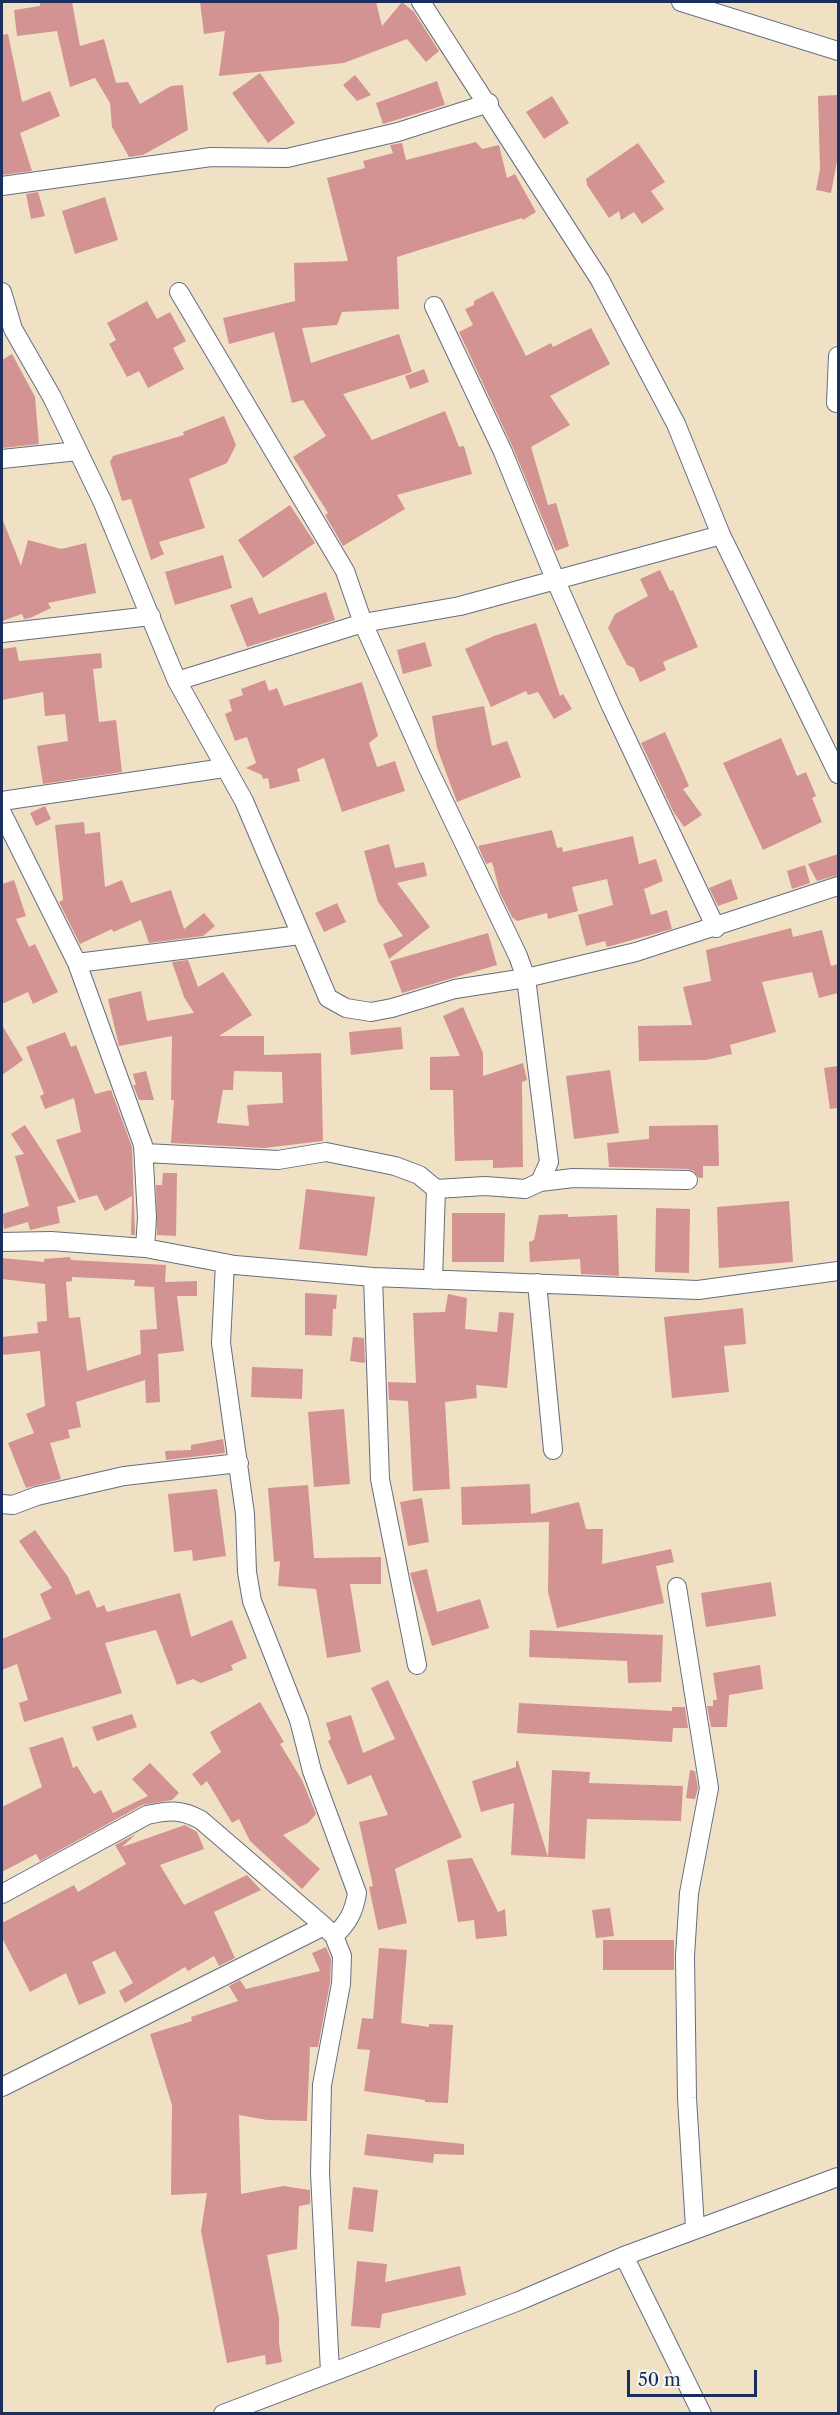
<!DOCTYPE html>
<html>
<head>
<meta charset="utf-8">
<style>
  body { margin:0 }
  #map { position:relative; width:840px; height:2415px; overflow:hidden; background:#f0e1c5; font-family:"Libre Caslon Text",serif }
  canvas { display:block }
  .frame { position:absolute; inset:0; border:3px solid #1b2f5e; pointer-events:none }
  .scale { position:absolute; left:627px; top:2370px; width:130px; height:27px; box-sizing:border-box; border:3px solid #1b2f5e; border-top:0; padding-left:8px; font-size:18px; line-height:21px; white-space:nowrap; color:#1b2f5e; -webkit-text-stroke:4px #f6f6f2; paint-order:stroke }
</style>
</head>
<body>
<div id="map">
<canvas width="840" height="2415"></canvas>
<div class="frame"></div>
<div class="scale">50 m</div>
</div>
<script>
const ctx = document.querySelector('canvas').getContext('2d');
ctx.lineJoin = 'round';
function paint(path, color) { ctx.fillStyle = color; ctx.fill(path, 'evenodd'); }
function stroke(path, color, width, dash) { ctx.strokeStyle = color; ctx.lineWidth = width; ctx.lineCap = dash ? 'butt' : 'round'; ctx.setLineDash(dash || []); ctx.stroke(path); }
const building = new Path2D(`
  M50,2H72L80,46L104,39L116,83L128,82L140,104L171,86L183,85L188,130L143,155L129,157L112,127L110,103L95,78L70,87L57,31L17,36L14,10L40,6V3Z
  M200,2H376L382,26L402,2L414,12L439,51L426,62L407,39L344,63L219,76L225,31L204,34Z
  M8,34L22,102L50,91L60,116L20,133L32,171L2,175V35Z
  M260,73L295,123L268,143L232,93Z
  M355,75L371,95L357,101L343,85Z
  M437,81L445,105L383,124L376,103Z
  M838,95V156L831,193L816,190L820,169L818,96Z
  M552,96L569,123L544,139L526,112Z
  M476,142L482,149L499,145L507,178L515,174L536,212L523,220L522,218L397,257L399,309L342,312L337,325L302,328L311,363L399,334L412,372L343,394L372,440L445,411L459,447L464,446L472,474L397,495L405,509L343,546L325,515L328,513L293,457L326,436L303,400L292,403L274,332L229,344L223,318L295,301L294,263L348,261L327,178L365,168L363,161L393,153L390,145L402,143L406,160Z
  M638,143L665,182L651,191L664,209L642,224L634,212L621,220L619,211L609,218L587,185L586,179Z
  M38,192L45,216L31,219L26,194Z
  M105,197L118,240L75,254L62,211Z
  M493,291L526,356L551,343L553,347L591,328L610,364L550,396L570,425L531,447L548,505L556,503L569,546L556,551L513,448L459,332L473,325L465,309L474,305V301Z
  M147,301L157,319L170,312L186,341L173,348L184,369L148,388L139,371L127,377L109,344L116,340L107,323Z
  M12,354L35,397L39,444L2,448V360Z
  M424,369L429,382L410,389L405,376Z
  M224,416L236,445L227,463L189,479L205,528L159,542L164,554L151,560L131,499L122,501L110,462L113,456L184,435L183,432Z
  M290,505L315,543L263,578L238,540Z
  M2,518L21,566L28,540L61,549L86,543L96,593L48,603L51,608L30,618L24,619L22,614L2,621Z
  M223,555L232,588L175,605L165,572Z
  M660,570L670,591L673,590L698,647L663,662L666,670L640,682L634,668L627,665L608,628L615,614L648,596L640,579Z
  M326,592L335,620L247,647L230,605L252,597L259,614Z
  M536,623L560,696L563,694L572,709L554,719L538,692L528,695L526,691L491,707L465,649L494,636Z
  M425,642L432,666L403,674L397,650Z
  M16,647L19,661L101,653L102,668L93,669L99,722L116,720L122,772L43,784L37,746L68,741L65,714L45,716L43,692L2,700V649Z
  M265,680L269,691L277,688L284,706L362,682L378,736L369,743L377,767L395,761L405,791L342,812L324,758L297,769L300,781L270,789L268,778L263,779L262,775L246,768L256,763L247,737L235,741L225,714L232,711L229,700L243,695L241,689Z
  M484,706L492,746L507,741L521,777L457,802L437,748L432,716Z
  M665,732L689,786L683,789L702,815L684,827L673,811L641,743Z
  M781,738L797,776L806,772L816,796L812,798L822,822L763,850L723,763Z
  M45,806L51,819L36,826L30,813Z
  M84,822L85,834L100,832L105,887L122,880L131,903L171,890L184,929L204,913L215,926L203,936L149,943L141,920L113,932L112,929L80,944L59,902L63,900L55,825Z
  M552,830L557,848L562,847L563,852L633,836L639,864L656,859L663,881L644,889L651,915L667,910L672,929L607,947L605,941L586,946L578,915L613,905L607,879L572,887L578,911L548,919L547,913L517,921L512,917L500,893L492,862L486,864L478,846Z
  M389,844L395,868L424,862L427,876L397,883L430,927L389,959L383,944L403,936L378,902L364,851Z
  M838,854V875L817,881L808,864Z
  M805,865L810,883L792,889L787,871Z
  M731,879L738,899L718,906L709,888Z
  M14,880L26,916L16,919L29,947L35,944L58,992L33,1004L28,992L2,1004V884Z
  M337,903L346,922L324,932L315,913Z
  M791,928L793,937L822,930L831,966L838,964V993L819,998L812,972L762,982L776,1032L730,1045L732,1054L706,1060L639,1061L638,1026L692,1025L683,987L711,981L706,950Z
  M488,933L497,965L402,993L390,961Z
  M188,960L198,987L223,972L252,1015L219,1036H264V1055L321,1053L323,1141L264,1148L171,1143L174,1100H171L172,1036L119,1046L108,999L141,991L147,1021L194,1013L184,997L172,962ZM234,1071L282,1072L283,1103L247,1105L249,1126L217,1123L223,1090H233Z
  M463,1007L483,1053V1076L523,1063L527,1080L522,1082L523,1167L493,1168V1160L455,1161L453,1090H430V1057L460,1056L443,1016Z
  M2,1025L23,1060L2,1075Z
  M401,1027L403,1049L351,1055L349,1032Z
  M65,1032L71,1047L76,1045L95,1094L111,1090L132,1147L135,1235H131L132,1196L105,1211L97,1195L79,1200L56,1140L81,1132L74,1098L45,1109L40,1096L44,1094L26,1047Z
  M838,1066V1108L830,1109L824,1068Z
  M610,1070L619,1133L574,1139L566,1076Z
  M146,1071L154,1100H139L133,1085H136L133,1074Z
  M25,1125L76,1202L57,1207L60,1223L30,1230L28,1222L4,1229L2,1214L29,1206L15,1156L24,1154L11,1134Z
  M718,1125L719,1166H703V1178H699L694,1171L688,1169L609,1167L607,1143L649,1139V1126Z
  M163,1173H177L176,1236L157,1235L156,1185H162Z
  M306,1189L375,1197L367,1256L299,1249Z
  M789,1201L793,1262L719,1268L717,1207Z
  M656,1208L690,1209L689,1273L655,1272Z
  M452,1213H505L504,1262H452Z
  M568,1214V1217L617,1215L619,1276L581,1274L580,1259L530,1262L529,1242L534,1240L539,1215Z
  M70,1257L71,1260L166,1265L165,1282L197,1281V1296H177L184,1351L158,1354L160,1402L146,1403L145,1380L76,1402L81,1427L68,1430L70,1438L50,1443L61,1479L26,1488L8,1443L34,1433L26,1414L45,1406L40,1351L2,1355V1337L38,1333L37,1322L47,1321L45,1284L2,1279V1258L44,1262V1259ZM72,1277L135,1280L134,1286L154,1287L157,1329L140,1330L141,1354L87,1371L80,1317L69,1318L66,1282L72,1281Z
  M305,1293L337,1295L336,1309H333L332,1336L305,1335Z
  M448,1294L467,1298L465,1329L497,1332L499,1312L514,1313L507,1388L476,1385L477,1398L445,1402L450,1489L413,1491L408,1401L389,1400L388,1382L416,1383L413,1313L445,1312Z
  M743,1308L746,1344L724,1346L729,1392L672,1398L664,1317Z
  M353,1337L364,1338L365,1363L350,1361Z
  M252,1367L303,1369L302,1399L251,1397Z
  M344,1409L350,1484L314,1487L308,1412Z
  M223,1439L225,1453L166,1460L165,1451L191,1450V1445Z
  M530,1484L531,1514L579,1502L586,1529H603L602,1564L671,1549L674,1562L656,1566L664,1603L557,1628L548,1592L549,1522L462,1525L461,1487Z
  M308,1485L314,1558L381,1557V1584H350L361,1652L327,1658L316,1589L278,1586L280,1561L274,1562L268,1488Z
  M217,1489L226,1556L193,1561L192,1550L174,1552L168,1494Z
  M422,1498L429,1542L408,1546L400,1502Z
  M35,1530L68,1577L76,1595L89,1590L97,1608L104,1605L107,1612L180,1593L191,1637L232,1620L247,1658L231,1665L233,1670L201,1683L193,1679L177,1685L156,1630L105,1643L122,1693L24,1722L19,1703L28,1700L17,1664L2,1670V1639L51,1619L40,1594L52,1588L19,1541Z
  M427,1569L437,1612L480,1599L489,1628L432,1646L410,1573Z
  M771,1582L776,1616L706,1627L701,1593Z
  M530,1630L663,1635L661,1682L628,1683L627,1661L529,1657Z
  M760,1665L763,1689L729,1695L727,1727H711L707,1706H713V1700H717L713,1673Z
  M388,1680L462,1837L395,1869L407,1923L378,1930L369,1887L373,1886L359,1822L388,1815L371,1775L348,1785L328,1741L331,1739L326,1723L351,1715L363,1753L395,1739L371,1688Z
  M260,1702L284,1742L280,1744L302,1780L316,1814L308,1823L283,1835L320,1869L302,1889L250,1841L239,1819L232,1823L207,1781L201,1786L192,1774L221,1752L210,1732Z
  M519,1703L672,1711V1707H685L688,1728H673L672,1742L517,1733Z
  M132,1714L137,1727L97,1741L92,1727Z
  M63,1737L73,1768L77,1766L94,1794L101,1790L113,1813L148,1796L132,1779L150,1763L179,1793L172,1800L142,1805L40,1861L36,1854L2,1872V1807L42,1787L29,1748Z
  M516,1761H518L548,1857L511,1855L514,1803L481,1812L472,1781L516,1767Z
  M552,1770L590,1772L589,1783L683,1786L681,1821L587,1819L585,1859L548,1857Z
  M690,1770L695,1771L698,1788L695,1799L686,1798Z
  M185,1825L197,1832L204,1849L160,1865L184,1905L247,1875L261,1890L214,1912L235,1958L219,1966L214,1956L188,1971L185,1967L125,2003L119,1991L133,1983L115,1951L92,1962L106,1993L79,2005L66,1973L30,1992L2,1938V1923L74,1885L78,1892L126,1864L115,1845L136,1834L122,1847Z
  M472,1858L498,1912L505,1909L507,1936L476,1939L474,1920L458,1922L447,1860Z
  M610,1908L614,1936L596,1938L592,1910Z
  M603,1940H674V1970H603Z
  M326,1947L331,1959L330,1983L318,2047H310L307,2121L267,2120L239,2115L241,2194L283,2186L310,2190V2204L299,2206L297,2249L267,2255L279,2318V2343L282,2362L266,2365L265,2355L227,2363L201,2231L207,2193L171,2195L172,2105L150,2034L192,2021L191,2017L238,2001L229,1986L240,1980L246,1989L320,1971L312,1953Z
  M379,1948L407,1950L401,2023L429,2027V2024L453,2025L448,2103L425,2102V2100L364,2091L370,2050L357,2049L362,2018L373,2019Z
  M367,2134L464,2144V2155L434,2154L433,2163L364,2155Z
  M353,2187L378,2190L373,2232L348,2229Z
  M357,2261L387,2264L385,2282L460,2266L466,2295L382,2314L380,2328L351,2326Z`);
const minor = new Path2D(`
  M421,2L600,280L676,424L721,535L838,774
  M681,2L838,51
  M2,186L211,157L287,158L398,132L489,103
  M2,292L13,329L52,397L103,503L177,681L244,801L328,998L346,1008L371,1012L392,1008L455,989L526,978L636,952L838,886
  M434,306L503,452L555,579L611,706L716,928
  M836,403L838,356
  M2,459L78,451
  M2,633L151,616
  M177,681L363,623L460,606L721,535
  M2,801L224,768
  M2,813L77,963L143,1145L147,1218L145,1248
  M77,963L300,935
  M145,1153L278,1160L326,1152L395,1166L419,1175L436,1189L485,1186L525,1189L540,1182L549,1162L526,978L518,956L427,766L363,623L345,571L179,292
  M540,1182L573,1178L688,1180
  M2,1242L51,1241L145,1248L235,1265L373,1277L698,1290L838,1271
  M225,1263L221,1343L245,1514L247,1572L252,1601L299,1720L312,1771L357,1893C354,1912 348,1923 334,1936
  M373,1277L380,1479L417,1665
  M433,1280L436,1189
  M537,1283L553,1450
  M2,1504L13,1505L37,1496L124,1476L239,1463
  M677,1587L709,1788L689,1893L685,1956L687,2098L695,2228
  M2,1894L147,1815C169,1810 181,1809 201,1820L324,1926L334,1936L342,1956L341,1984L322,2085L320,2173L330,2372
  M2,2087L324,1926
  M624,2256L702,2414
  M223,2414L519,2301L624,2256L838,2177`);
paint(building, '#d39392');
stroke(minor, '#666d82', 20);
stroke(minor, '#fff', 18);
</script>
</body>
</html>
